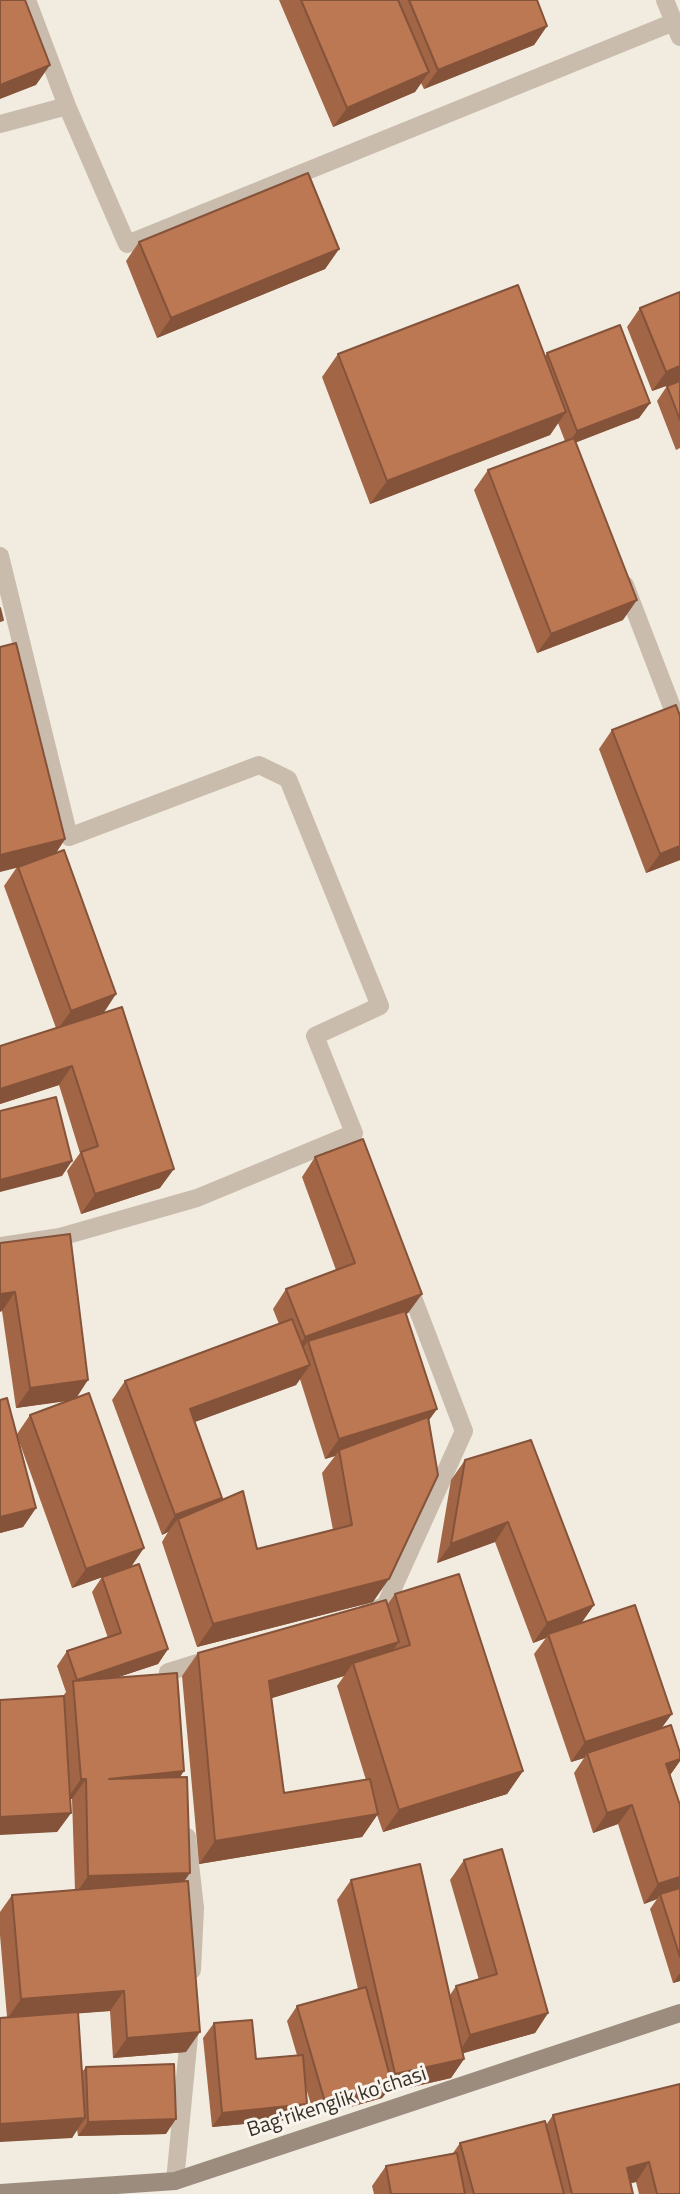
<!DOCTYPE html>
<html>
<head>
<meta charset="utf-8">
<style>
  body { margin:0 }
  canvas { display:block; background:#f1ebe0 }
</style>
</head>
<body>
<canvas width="680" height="2194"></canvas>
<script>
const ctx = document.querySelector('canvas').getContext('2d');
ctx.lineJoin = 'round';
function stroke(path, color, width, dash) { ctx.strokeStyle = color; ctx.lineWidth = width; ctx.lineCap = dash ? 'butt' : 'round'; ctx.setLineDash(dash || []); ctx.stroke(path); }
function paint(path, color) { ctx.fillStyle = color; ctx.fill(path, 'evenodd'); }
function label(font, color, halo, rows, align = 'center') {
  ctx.font = font + ' "Titillium Web",sans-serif'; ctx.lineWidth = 6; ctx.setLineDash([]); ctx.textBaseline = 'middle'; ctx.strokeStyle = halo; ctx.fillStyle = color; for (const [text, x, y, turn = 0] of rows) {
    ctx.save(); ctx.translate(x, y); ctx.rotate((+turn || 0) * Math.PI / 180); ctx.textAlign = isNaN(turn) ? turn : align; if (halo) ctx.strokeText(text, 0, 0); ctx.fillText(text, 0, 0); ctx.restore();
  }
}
const street = new Path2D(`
  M27,0L67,106L127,244L674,22
  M665,0L680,37
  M0,124L67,106
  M0,556L69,837L259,765L288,779L380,1006L315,1036L354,1133L197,1198L60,1237L0,1246
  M625,585L680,728
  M367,1612L385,1606L464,1431L407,1282
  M171,1698L168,1672L210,1659
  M187,1837L195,1908L192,1970
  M175,2181L190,2026`);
const secondary = new Path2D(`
  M0,2193L175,2181L680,2013`);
const wall = new Path2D(`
  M279,0H537L547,26L534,45L424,89L421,83L415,92L333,127Z
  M139,242L339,249L325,269L157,338L126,261Z
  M640,308L680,381L652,391L627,327Z
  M547,353L650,403L639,418L576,442L623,620L537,653L474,490L488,470L565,441L558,423L550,435L370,504L322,377L338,354L545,356Z
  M680,381V448L676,450L657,401L667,386Z
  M612,730L680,860L646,873L599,749Z
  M65,839L56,853L103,1013L160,1188L81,1214L67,1171L80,1153L59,1085L0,1104V1046L56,1028L4,886L17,867Z
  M315,1157L422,1294L408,1313L406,1314L437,1409L429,1420L373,1602L197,1647L162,1542L168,1532L162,1535L112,1400L125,1381L279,1324L273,1309L286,1289L336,1270L302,1177ZM300,1379L325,1459L335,1456L322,1473L333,1530L257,1549L220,1501L222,1498L194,1422L296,1385Z
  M0,1243L76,1398L131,1567L168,1649L158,1664L115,1678L181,1777L184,1881L186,2052L113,2058L110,2011L78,2013L82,2072L86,2067L166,2134L78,2136L77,2129L72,2138L7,2017L0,1935V1912L12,1895L75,1890L72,1799H70L71,1813L57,1832L63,1696L66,1692L57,1666L67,1651L108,1638L92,1592L102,1577L72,1588L19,1441L36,1508L23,1527L0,1533V1400L17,1434L30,1415L70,1400L16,1408L2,1311Z
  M465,1460L594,1605L581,1623L661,1728L680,1761L670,1775L680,1805V1981L673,1983L650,1909L657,1899L644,1904L618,1824L593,1833L574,1773L584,1758L571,1762L534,1654L546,1638L533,1643L495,1542L437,1563L451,1480Z
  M395,1594L523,1771L507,1794L383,1832L377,1815L362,1837L199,1864L182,1676L198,1653L387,1605ZM344,1676L337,1686L366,1780L284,1793L271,1698Z
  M464,1860L548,2013L535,2033L463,2053L464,2059L451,2078L386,2093L382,2098L315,2117L305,2085L307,2104L297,2119L212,2127L203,2038L214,2023L256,2059L297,2055L287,2021L297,2006L358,1989L337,1900L351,1880L450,1995L456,1986L479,1980L450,1880Z
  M680,2084V2194H639L636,2182L631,2183L633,2194H374L372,2186L386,2166L453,2153L460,2143L546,2125L553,2115Z`);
const shadedWall = new Path2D(`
  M547,26L534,45L424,89L438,70Z
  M50,65L36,85L0,99V85Z
  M429,72L415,92L333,127L347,108Z
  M339,249L325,269L157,338L171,318Z
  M680,366V381L652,391L666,372Z
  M650,403L639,418L567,446L577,431Z
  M566,412L550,435L370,504L387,481Z
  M637,600L623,620L537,653L551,634Z
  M65,839L52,859L0,872V855Z
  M680,846V860L646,873L660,854Z
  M116,994L103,1014L57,1030L71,1011Z
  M72,1066L59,1085L0,1104V1089Z
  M72,1161L62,1176L0,1192V1180Z
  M174,1169L160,1188L81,1214L95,1194Z
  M15,1292L2,1311L0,1312V1294Z
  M422,1294L408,1313L311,1350L308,1341L299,1354L291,1357L305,1337Z
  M310,1365L296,1385L176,1429L190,1409Z
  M88,1380L75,1400L16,1408L30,1388Z
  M437,1409L423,1428L339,1450L335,1456L325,1459L339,1439Z
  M222,1498L208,1517L178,1519L168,1532L162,1535L175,1515Z
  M36,1508L23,1527L0,1533V1517Z
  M508,1522L495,1542L437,1563L451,1544Z
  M144,1548L131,1567L72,1588L86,1569Z
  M389,1579L373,1602L197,1647L213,1624Z
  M594,1605L580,1625L548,1634L546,1638L533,1643L547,1623Z
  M399,1642L383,1665L353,1663L344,1676L253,1704L269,1681Z
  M168,1649L158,1664L74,1692V1685L77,1680Z
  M672,1714L658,1733L587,1753L584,1758L571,1762L585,1742Z
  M680,1759V1761L668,1778L666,1764Z
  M184,1771L171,1791L109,1779Z
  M523,1771L507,1794L383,1832L399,1810Z
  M81,1779H86L72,1799H67Z
  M632,1805L618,1824L593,1833L607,1813Z
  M71,1813L57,1832L0,1835V1817Z
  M378,1814L362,1837L199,1864L215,1841Z
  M190,1873L176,1893L75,1895L88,1876Z
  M680,1877V1892L660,1894L657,1899L644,1904L658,1884Z
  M680,1973V1981L673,1983Z
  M124,1991L110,2011L7,2019L21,1999Z
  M548,2013L535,2033L457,2055L470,2035Z
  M200,2032L186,2052L113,2058L127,2038Z
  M464,2059L451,2078L386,2093L382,2098L315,2117L325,2102L388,2085L395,2074Z
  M307,2104L297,2119L212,2127L222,2113Z
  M85,2118L72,2138L0,2142V2124Z
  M176,2119L166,2134L78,2136L88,2122Z
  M649,2162L636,2182L613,2187L627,2168Z`);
const building = new Path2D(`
  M0,0H25L50,65L0,85Z
  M301,0H398L429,72L347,108Z
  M409,0H537L547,26L438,70Z
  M308,173L339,249L171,318L139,242Z
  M518,285L566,412L387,481L338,354Z
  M680,292V366L666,372L640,308Z
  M620,325L650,403L577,431L547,353Z
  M680,381V420L667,386Z
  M574,438L637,600L551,634L488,470Z
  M0,608L3,620L0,621Z
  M16,643L65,839L0,855V647Z
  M676,705L680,716V846L660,854L612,730Z
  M64,850L116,994L71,1011L18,867Z
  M122,1007L174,1169L95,1194L81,1152L98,1146L72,1066L0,1089V1046Z
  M56,1097L72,1161L0,1180V1111Z
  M363,1139L422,1294L305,1337L286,1289L355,1263L315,1157Z
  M70,1234L88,1380L30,1388L15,1292L0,1294V1243Z
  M405,1311L437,1409L339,1439L308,1341Z
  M292,1319L310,1365L190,1409L222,1498L175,1515L125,1381Z
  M89,1393L144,1548L86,1569L30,1415Z
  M7,1398L36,1508L0,1517V1400Z
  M428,1417L438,1475L389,1579L213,1624L178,1519L243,1491L257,1549L352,1525L339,1450Z
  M531,1440L594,1605L547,1623L508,1522L451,1544L465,1460Z
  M139,1564L168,1649L77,1680L67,1651L121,1633L102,1577Z
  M459,1574L523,1771L399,1810L353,1663L410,1645L395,1594Z
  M386,1600L399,1642L269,1681L284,1793L370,1779L378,1814L215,1841L198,1653Z
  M635,1605L672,1714L585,1742L548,1634Z
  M177,1673L184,1771L109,1779L187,1777L190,1873L88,1876L86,1779H81L73,1681Z
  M64,1696L71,1813L0,1817V1700Z
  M671,1725L680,1753V1759L666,1764L680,1805V1877L658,1884L632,1805L607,1813L587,1753Z
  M502,1849L548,2013L470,2035L456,1986L497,1974L464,1860Z
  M420,1864L464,2059L395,2074L351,1880Z
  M188,1881L200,2032L127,2038L124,1991L21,1999L12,1895Z
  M680,1888V1957L660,1894Z
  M366,1987L392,2084L325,2102L297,2006Z
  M78,2012L85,2118L0,2124V2018Z
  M252,2020L256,2059L303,2055L307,2104L222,2113L214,2023Z
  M174,2064L176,2119L88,2122L86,2067Z
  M680,2084V2194H657L649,2162L627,2168L633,2194H572L553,2115Z
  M545,2121L564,2194H474L460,2143Z
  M457,2153L465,2194H391L386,2166Z`);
const streetNames = [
  ["Bag'rikenglik ko'chasi",337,2103,-18]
];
stroke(street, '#c9bcad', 18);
stroke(secondary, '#9c8c7e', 18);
paint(wall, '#a26647');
paint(shadedWall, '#84533a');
paint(building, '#bc7753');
stroke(building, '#84533a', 2);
label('21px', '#37302b', '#f9f4ec', streetNames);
</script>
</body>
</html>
